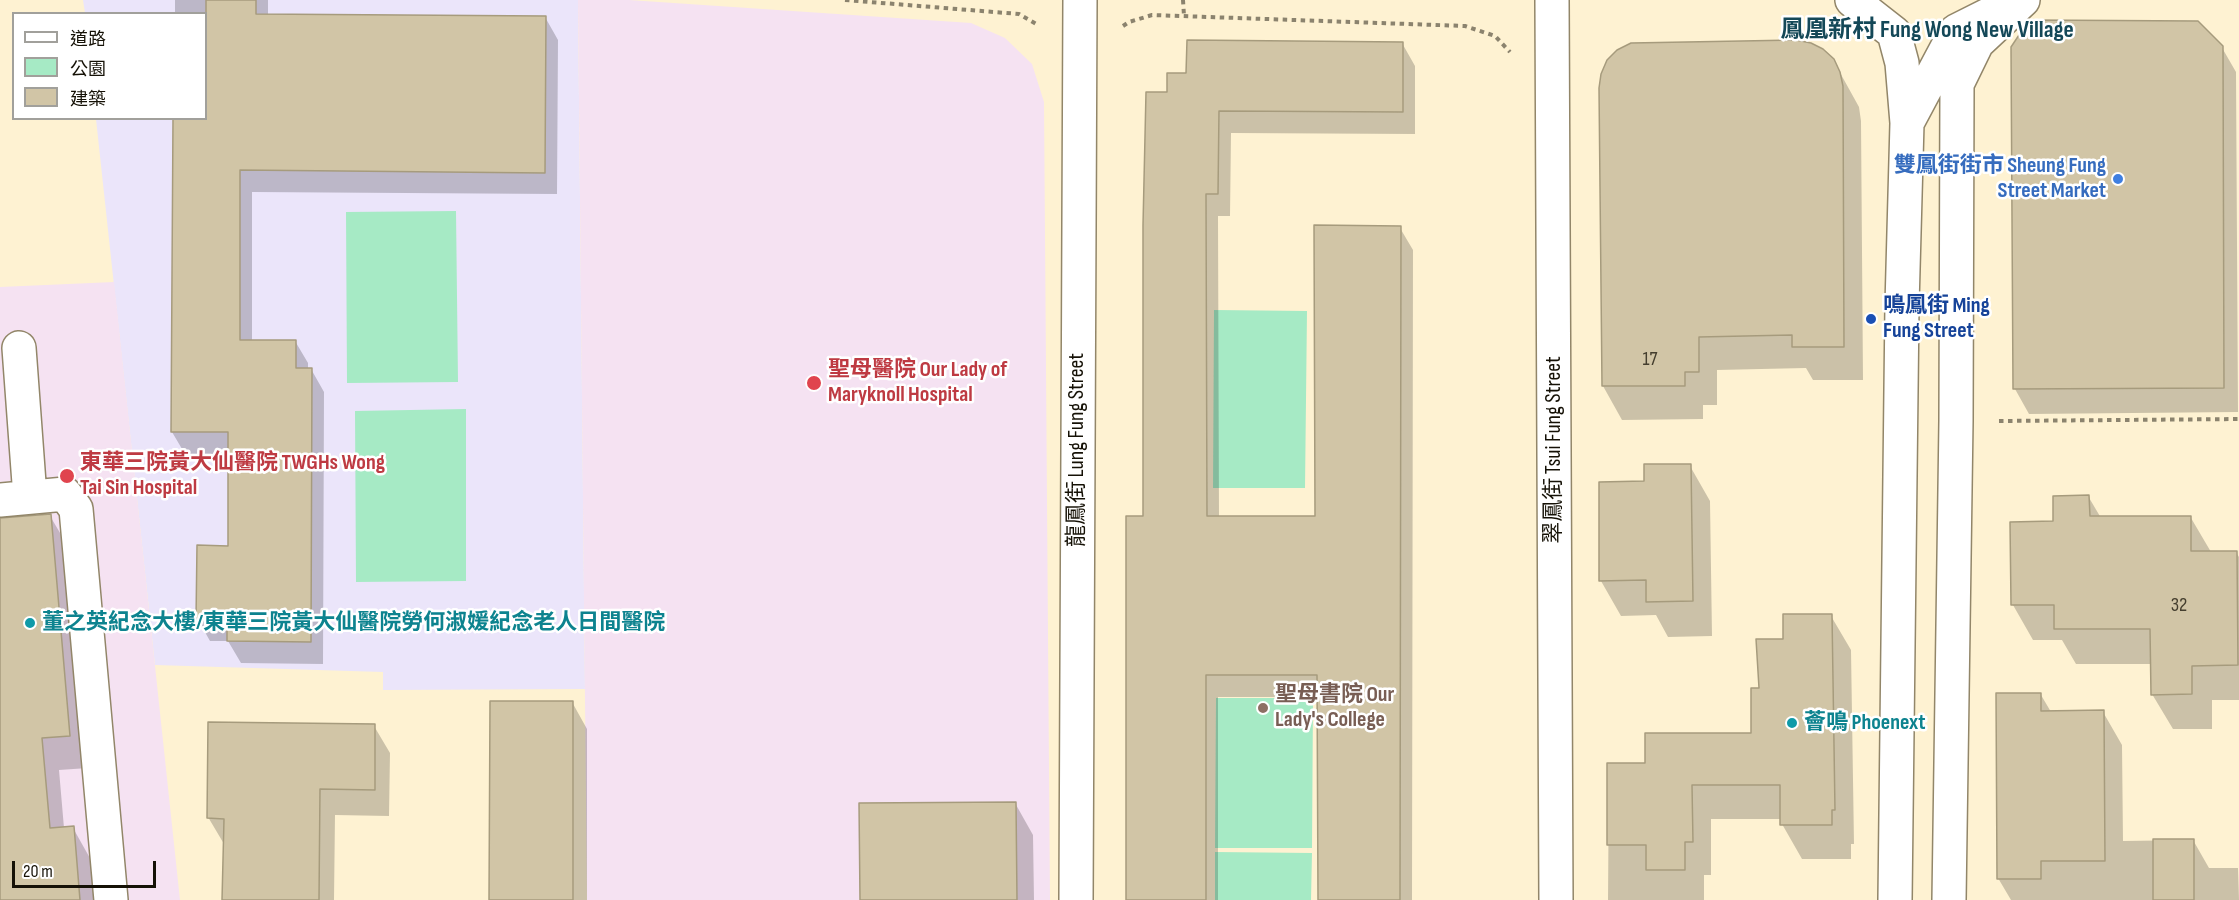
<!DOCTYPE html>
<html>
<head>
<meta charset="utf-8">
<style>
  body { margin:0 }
  #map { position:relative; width:2239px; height:900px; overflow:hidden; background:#fef2d2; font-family:"Sofia Sans Condensed","Noto Sans TC",sans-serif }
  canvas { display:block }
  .legend { position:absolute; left:12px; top:12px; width:195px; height:108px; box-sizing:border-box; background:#fff; border:2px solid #a1a09b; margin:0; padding:8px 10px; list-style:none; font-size:18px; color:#151106 }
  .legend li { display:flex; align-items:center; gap:12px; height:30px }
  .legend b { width:30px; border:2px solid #a1a09b }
  .scale { position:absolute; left:12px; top:861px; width:144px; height:27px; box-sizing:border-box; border:3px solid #151106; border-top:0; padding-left:8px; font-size:18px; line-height:21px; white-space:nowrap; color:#151106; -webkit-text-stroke:4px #fff; paint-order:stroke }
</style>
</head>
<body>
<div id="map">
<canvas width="2239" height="900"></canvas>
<ul class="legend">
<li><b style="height:8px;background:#fff"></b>道路</li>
<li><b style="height:16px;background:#a6eac5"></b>公園</li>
<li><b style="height:16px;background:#d1c5a6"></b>建築</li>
</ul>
<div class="scale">20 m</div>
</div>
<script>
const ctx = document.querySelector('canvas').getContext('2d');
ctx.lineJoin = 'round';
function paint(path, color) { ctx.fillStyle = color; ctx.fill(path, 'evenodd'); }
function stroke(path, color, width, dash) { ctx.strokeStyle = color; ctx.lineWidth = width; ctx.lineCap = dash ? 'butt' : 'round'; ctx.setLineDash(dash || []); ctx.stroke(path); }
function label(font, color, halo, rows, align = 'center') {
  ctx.font = font + ' "Sofia Sans Condensed","Noto Sans TC",sans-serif'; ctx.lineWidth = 5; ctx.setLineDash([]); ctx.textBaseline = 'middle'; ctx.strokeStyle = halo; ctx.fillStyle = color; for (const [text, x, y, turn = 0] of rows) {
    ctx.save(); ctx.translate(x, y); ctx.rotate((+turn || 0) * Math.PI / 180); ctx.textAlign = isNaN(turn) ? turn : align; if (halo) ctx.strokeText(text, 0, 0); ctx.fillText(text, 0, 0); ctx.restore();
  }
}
const education = new Path2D(`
  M83,0H578L585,689L383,690V672L155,665L96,119L206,118V14L85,13Z`);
const medical = new Path2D(`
  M578,0H629L971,23L1005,38L1032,64L1044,102L1050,900H587Z
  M114,282L180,900H0V287Z`);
const green = new Path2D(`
  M456,211L458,382L347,383L346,212Z
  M1214,310L1307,311L1305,488H1213Z
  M466,409V581L356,582L355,411Z
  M1216,698H1313L1312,848H1215Z
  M1215,852L1312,853L1311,900H1215Z`);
const shadow = new Path2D(`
  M175,0H268V16L545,17L558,40L557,194L252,192V341H295L308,363V369H311L324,392L323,664L241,663L228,641H210L197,618L230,548V454H185L172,432L174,118H206V14H175Z
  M1402,43L1415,66V134L1231,133L1230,216H1218L1219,518H1316L1400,228L1413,250L1412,900H1319V697H1218V900H1126L1145,518L1169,93L1188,75Z
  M2221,46L2236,72L2238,412L2029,414L2015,389Z
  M1833,60L1859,107L1861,121L1863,380H1813L1806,368L1717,370V405H1703V419L1622,420L1603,386L1601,88Z
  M1690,466L1710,501L1712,636L1668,637L1656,615L1621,616L1601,581L1645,483Z
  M2088,496L2101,518H2191L2211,552H2236L2239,557V700H2212V729H2173L2152,694V664H2076L2062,640H2033L2013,605L2012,523L2054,522Z
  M50,516L69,548L88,768L59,770L64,828H73L91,860L95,900H0V520Z
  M1831,616L1851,650L1854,844H1851V859H1802L1782,824V819H1711V875H1704V900H1608L1609,764H1647L1753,735L1760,689L1784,640Z
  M2041,695L2051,712H2103L2122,745L2123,841L2193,840L2209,868H2238L2239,900H2011L1998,878Z
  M572,702L587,729V900H491Z
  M374,726L390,753L389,816L335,815L334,900H224V844L208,817Z
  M1015,803L1033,835L1034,900H861Z`);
const building = new Path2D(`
  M206,0H256V14L546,16L545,173L240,170V340H296V368H312L311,642L227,641V619H196L197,545L228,546V432H171L173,118H206Z
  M2029,20L2198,21L2223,46L2224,388L2013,389L2011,47Z
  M1187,40L1403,42V112L1219,111L1218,194H1206L1207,516H1315L1314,225L1401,226L1400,900H1318L1317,675H1206V900H1126V516H1143V225L1146,92H1167V73H1186Z
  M1796,40L1811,43L1823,49L1834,59L1840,72L1843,86L1844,347H1792V335L1699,337V372H1685V386H1602L1599,88L1601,74L1607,60L1617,50L1631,43Z
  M1644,464H1691L1693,601L1646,602V580L1599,581V482L1644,481Z
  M2089,495L2090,516H2191V551H2237L2238,665L2192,666V694L2151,695L2150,629H2054V605H2011L2010,522L2053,521V496Z
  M51,514L70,736L42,738L50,828L74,826L80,900H0V518Z
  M1783,614H1832L1835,810H1832V825H1780V785H1692L1693,842H1685V870H1646V845H1607V763H1645V733H1751V688H1759L1756,639H1783Z
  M1996,693H2041V711L2104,710L2105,861H2041V879H1997Z
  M490,701H573V900H489Z
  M208,722L375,724V790L320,789L319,900H222L224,819L207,818Z
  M1016,802L1017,900H860L859,803Z
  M2153,839H2194V900H2153Z`);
const path = new Path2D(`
  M845,0L1019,14L1038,25
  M1183,0L1184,16
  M1123,26L1129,22L1152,15L1465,26L1495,36L1510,52
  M1999,421L2239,419`);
const minor = new Path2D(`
  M1552,0L1556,900
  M1852,0L1894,33L1902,63L1907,123L1902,305L1895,900
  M1907,123L1956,31L1998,10
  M19,348L30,497
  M0,500L65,494L76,509L111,900
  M1076,900L1080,0
  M1949,900L1956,421L1957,84L1977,43L2023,0`);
const markers = [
  [2118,179,6,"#3f7fe0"],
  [1871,319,6,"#1a4fb4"],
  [814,383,8,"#e0444e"],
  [67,476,8,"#e0444e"],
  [30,623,6,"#0f9aa8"],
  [1263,708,6,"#8d6e63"],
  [1792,723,6,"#0f9aa8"]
];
const numberNames = [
  ["17",1650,360],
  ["32",2179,606]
];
const shopNames = [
  ["雙鳳街街市 Sheung Fung",2106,166],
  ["Street Market",2106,191]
];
const transitNames = [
  ["鳴鳳街 Ming",1883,306],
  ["Fung Street",1883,331]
];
const healthNames = [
  ["聖母醫院 Our Lady of",828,370],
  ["Maryknoll Hospital",828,395],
  ["東華三院黃大仙醫院 TWGHs Wong",80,463],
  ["Tai Sin Hospital",80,488]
];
const streetNames = [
  ["龍鳳街 Lung Fung Street",1077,450,-90],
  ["翠鳳街 Tsui Fung Street",1554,450,-90]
];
const cultureNames = [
  ["董之英紀念大樓/東華三院黃大仙醫院勞何淑媛紀念老人日間醫院",42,623],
  ["薈鳴 Phoenext",1804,723]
];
const educationNames = [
  ["聖母書院 Our",1275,695],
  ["Lady's College",1275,720]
];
const neighbourhoodNames = [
  ["鳳凰新村 Fung Wong New Village",1927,31]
];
paint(education, '#ebe5fa');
paint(medical, '#f5e2f2');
paint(green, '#a6eac5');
paint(shadow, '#0003');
paint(building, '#d1c5a6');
stroke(building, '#a69b7d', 1.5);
stroke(minor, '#928669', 36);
stroke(path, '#8b836e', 4, [4.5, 4.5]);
stroke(minor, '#fff', 33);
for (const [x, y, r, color] of markers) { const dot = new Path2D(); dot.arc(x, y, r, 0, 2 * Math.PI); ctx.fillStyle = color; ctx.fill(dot); stroke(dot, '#fff', 2); }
label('20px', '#443e2e', null, numberNames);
label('bold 22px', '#366cbe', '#fff', shopNames, 'right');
label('bold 22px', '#164399', '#fff', transitNames, 'left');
label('bold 22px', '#be3a42', '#fff', healthNames, 'left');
label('22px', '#151106', '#fff', streetNames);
label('bold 22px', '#0d838f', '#fff', cultureNames, 'left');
label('bold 22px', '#785e54', '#fff', educationNames, 'left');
label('bold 24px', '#144858', '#fff', neighbourhoodNames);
</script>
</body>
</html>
